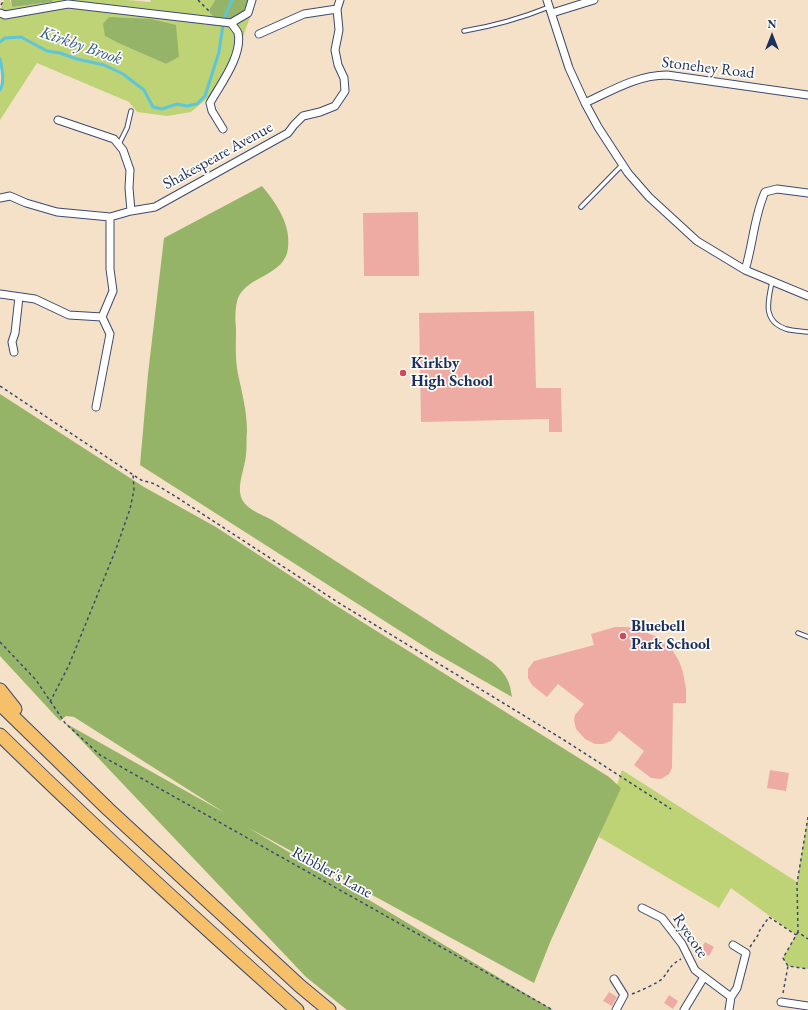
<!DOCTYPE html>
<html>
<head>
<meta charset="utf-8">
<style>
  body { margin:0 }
  #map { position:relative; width:808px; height:1010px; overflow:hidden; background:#f5e1c8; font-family:"EB Garamond",serif }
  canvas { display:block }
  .north { position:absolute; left:752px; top:16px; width:40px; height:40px; -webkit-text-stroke:3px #fdfcf7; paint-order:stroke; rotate:0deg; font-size:11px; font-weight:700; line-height:16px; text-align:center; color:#1b2f5e }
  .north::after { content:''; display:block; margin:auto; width:14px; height:18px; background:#1b2f5e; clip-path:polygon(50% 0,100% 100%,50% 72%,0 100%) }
</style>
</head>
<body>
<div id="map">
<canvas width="808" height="1010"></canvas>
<div class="north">N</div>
</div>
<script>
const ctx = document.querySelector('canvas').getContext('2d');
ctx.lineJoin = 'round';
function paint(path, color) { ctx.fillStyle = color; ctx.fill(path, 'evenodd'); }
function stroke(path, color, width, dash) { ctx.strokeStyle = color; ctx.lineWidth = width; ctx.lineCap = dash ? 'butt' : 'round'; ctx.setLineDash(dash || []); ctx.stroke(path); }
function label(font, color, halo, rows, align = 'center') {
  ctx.font = font + ' "EB Garamond",serif'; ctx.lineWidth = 3.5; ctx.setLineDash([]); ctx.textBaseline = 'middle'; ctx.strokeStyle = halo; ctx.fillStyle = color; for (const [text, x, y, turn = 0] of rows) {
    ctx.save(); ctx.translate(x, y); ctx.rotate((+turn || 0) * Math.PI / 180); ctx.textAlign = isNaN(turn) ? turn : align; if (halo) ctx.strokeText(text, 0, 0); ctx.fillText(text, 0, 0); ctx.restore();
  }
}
const green = new Path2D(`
  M4,0H10L12,7L52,2L53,0H128L150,2L151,0H215L209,10L248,13L254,6L227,82L191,112L167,116L137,112L129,102L37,63L0,120V91L2,88V72L0,60V11ZM105,36L179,57L166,64L118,43Z
  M622,770L797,882L808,817V969L788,966L783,958L796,935L731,888L719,908L599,837Z`);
const forest = new Path2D(`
  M11,0H53L52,2L12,7Z
  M215,0H249L250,8L231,23L216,21L209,10Z
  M109,17L151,19L176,25L179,57L166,64L118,43L105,36L103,24Z
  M262,186C276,203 291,224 288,248C285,276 248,275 238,298C235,307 235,319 236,328C236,344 235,359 238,374C242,393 247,411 247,431C246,439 247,447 246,455C245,468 237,484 241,497C245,509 263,515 272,520L492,662C505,673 510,680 512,697L430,650L140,465L148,374L164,238Z
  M0,394L144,487L216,527L332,603L609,777L621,788L551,940L534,983L247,827L553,1010H347L306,977L65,723L225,813L74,717L66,716L60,721L0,656Z`);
const stream = new Path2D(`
  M0,42L5,38L21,37L47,51L60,53L77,59L104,65L123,74L144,90L153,107L162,109L177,104L187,106L197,104L205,96L219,52L224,18L232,0
  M0,59C2,68 5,82 0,90`);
const building = new Path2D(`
  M418,212L419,276H364L363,213Z
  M534,311L536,388H561L562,432H549V419L421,422L419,313Z
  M615,627H627L638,629L657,637L673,651L679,661L683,672L686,689V703H673L672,768L669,774L661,779L651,778L634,765L644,751L619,731L611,741L603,744H595L585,739L576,729L574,720L575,715L584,704L558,684L547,697L532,685L528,678V669L534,661L594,645L591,634Z
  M770,770L789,773L786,791L767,788Z
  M705,942L714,947L709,956L700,951Z
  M609,992L617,997L612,1006L603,1001Z
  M669,995L678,1001L673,1009L664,1003Z`);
const path = new Path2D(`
  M198,0L211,13
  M1,5L4,0
  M0,386L141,480L155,484L178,498L339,603L564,740L671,809
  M0,642L36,680L65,723L100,755L553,1010
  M50,702L69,665L116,549L130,509L134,490L133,474
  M808,817L797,883L798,932L808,939
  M798,932L783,958L788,966L808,969
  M750,947L758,935V933L769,917L796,935
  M783,993L788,966
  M632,994C638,992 660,982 663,978C670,969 670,965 681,959`);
const lane = new Path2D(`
  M464,31C493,26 522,18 549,7
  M119,144L127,128L131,111
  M581,207L622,165
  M772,282C768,301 762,321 786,329C793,331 801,331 808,332
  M798,633L808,637`);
const street = new Path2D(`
  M547,0L569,68L585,103L598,127L628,173L649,197L697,241L745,270L808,296
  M0,13L5,15L68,4L231,23C233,26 237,30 238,33C243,55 220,85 210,103L212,111L223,129
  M552,13L594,0
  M231,23L248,13L252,0
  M259,34L304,14L337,9
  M585,103C611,91 637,75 667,75L808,95
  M58,120L114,139L123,150L130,170L129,188L131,211
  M0,198L10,196L26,203L57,212L110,217L131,211L155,207L288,133L294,125L303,116L320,112L335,106L345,91L344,78L338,65L335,50L339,30L337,9L340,0
  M745,270C753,245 754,216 765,192L777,189L808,193
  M0,294L35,299L69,315L102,317L113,291L110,269V217
  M14,352L12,342L15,333L19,297
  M96,407L110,334L102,317
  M642,908L662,918L682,944L695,970L731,997
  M614,979L624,995L616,1010
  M781,1002L808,1006
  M684,1010L704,977
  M729,1010L731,997L737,988L746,953L733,945`);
const highway = new Path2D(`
  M0,690L15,709
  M0,704L108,809L300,986L329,1010
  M0,735C96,829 196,920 297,1010`);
const markers = [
  [403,373,4,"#d1495b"],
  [623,636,4,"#d1495b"]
];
const streetNames = [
  ["Stonehey Road",708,68,7],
  ["Shakespeare Avenue",218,156,-29],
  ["Ribbler's Lane",332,873,29],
  ["Ryecote",690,936,56]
];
const poiNames = [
  ["Kirkby",411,364],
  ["High School",411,382],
  ["Bluebell",631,627],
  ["Park School",631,645]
];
const waterNames = [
  ["Kirkby Brook",81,46,19]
];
paint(green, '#bed276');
paint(forest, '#96b467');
stroke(stream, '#5dc6d8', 3);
paint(building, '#eeaba4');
stroke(lane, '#3c4a6e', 5.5);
stroke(street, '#3c4a6e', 9);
stroke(highway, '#3c4a6e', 15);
stroke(path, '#3c4a6e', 1.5, [3, 3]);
stroke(lane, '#fff', 3.5);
stroke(street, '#fff', 7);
stroke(highway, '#f6c06b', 13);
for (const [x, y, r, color] of markers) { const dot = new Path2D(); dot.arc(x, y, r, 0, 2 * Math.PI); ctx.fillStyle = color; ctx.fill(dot); stroke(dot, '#fdfcf7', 1.5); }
label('16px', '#1b2f5e', '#fdfcf7', streetNames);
label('bold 16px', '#1b2f5e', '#fdfcf7', poiNames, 'left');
label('italic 17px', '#2f5c83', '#fdfcf7', waterNames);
</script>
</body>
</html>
